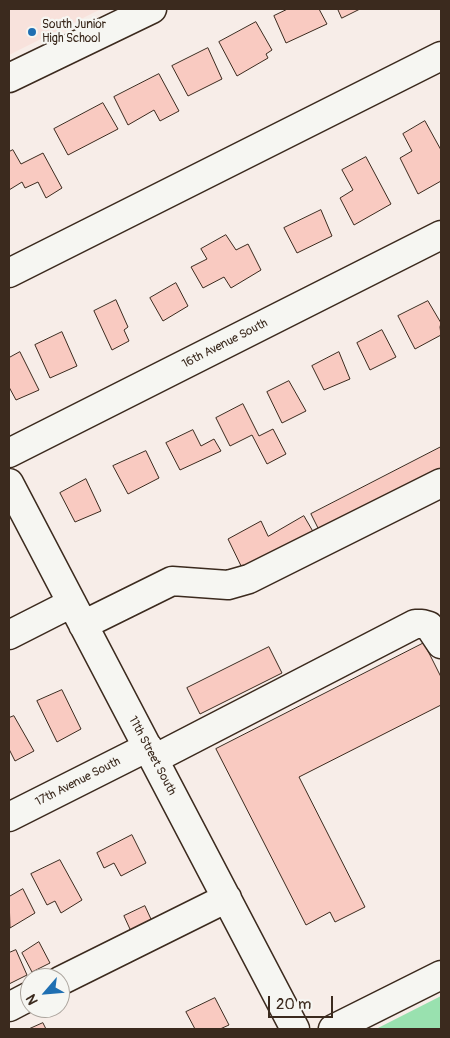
<!DOCTYPE html>
<html>
<head>
<meta charset="utf-8">
<style>
  body { margin:0 }
  #map { position:relative; width:450px; height:1038px; overflow:hidden; background:#f7ede8; font-family:Pangolin,sans-serif }
  canvas { display:block }
  .frame { position:absolute; inset:0; border:10px solid #3b2a1e; pointer-events:none }
  .north { position:absolute; left:20px; top:968px; width:50px; height:50px; box-sizing:border-box; background:#f6f6f2; border:1px solid #aba49d; border-radius:50%; rotate:243deg; font-size:14px; font-weight:700; line-height:20px; text-align:center; color:#3b2a1e }
  .north::after { content:''; display:block; margin:auto; width:18px; height:22px; background:#1f6fb2; clip-path:polygon(50% 0,100% 100%,50% 72%,0 100%) }
  .scale { position:absolute; left:268px; top:996px; width:65px; height:22px; box-sizing:border-box; border:2px solid #3b2a1e; border-top:0; padding-left:6px; font-size:15px; line-height:18px; white-space:nowrap; color:#3b2a1e; -webkit-text-stroke:4px #f6f6f2; paint-order:stroke }
</style>
</head>
<body>
<div id="map">
<canvas width="450" height="1038"></canvas>
<div class="frame"></div>
<div class="north">N</div>
<div class="scale">20 m</div>
</div>
<script>
const ctx = document.querySelector('canvas').getContext('2d');
ctx.lineJoin = 'round';
function paint(path, color) { ctx.fillStyle = color; ctx.fill(path, 'evenodd'); }
function stroke(path, color, width, dash) { ctx.strokeStyle = color; ctx.lineWidth = width; ctx.lineCap = dash ? 'butt' : 'round'; ctx.setLineDash(dash || []); ctx.stroke(path); }
function label(font, color, halo, rows, align = 'center') {
  ctx.font = font + ' Pangolin,sans-serif'; ctx.lineWidth = 4.5; ctx.setLineDash([]); ctx.textBaseline = 'middle'; ctx.strokeStyle = halo; ctx.fillStyle = color; for (const [text, x, y, turn = 0] of rows) {
    ctx.save(); ctx.translate(x, y); ctx.rotate((+turn || 0) * Math.PI / 180); ctx.textAlign = isNaN(turn) ? turn : align; if (halo) ctx.strokeText(text, 0, 0); ctx.fillText(text, 0, 0); ctx.restore();
  }
}
const built = new Path2D(`
  M9,9H101L9,55Z`);
const green = new Path2D(`
  M441,996V1029H376Z`);
const building = new Path2D(`
  M288,9H319L327,24L286,43L274,16Z
  M338,9H360L342,18Z
  M256,22L272,50L266,54L268,58L237,76L219,42Z
  M208,48L222,79L188,96L172,66Z
  M159,74L179,111L160,121L154,110L128,125L114,97Z
  M103,103L118,129L68,155L54,129Z
  M425,121L441,150V181L418,194L400,158L412,151L403,134Z
  M13,150L21,164L43,153L62,188L46,198L38,182L25,188L22,182L9,190V152Z
  M366,157L391,204L354,225L340,198L353,190L342,170Z
  M321,210L332,236L297,253L284,228Z
  M226,235L236,250L248,244L261,270L231,288L224,277L203,288L191,267L207,259L201,249Z
  M176,283L188,306L163,321L150,298Z
  M116,300L128,327L124,330L129,341L112,350L94,311Z
  M428,301L441,323L440,327L441,335L415,349L398,316Z
  M382,330L396,357L370,370L357,343Z
  M62,332L77,366L50,378L35,345Z
  M20,352L39,390L16,400L9,387V358Z
  M339,352L350,379L324,390L312,366Z
  M289,381L306,411L282,423L267,392Z
  M243,404L259,436L273,429L286,454L267,464L252,435L230,446L216,418Z
  M193,430L201,446L214,439L221,451L180,470L166,443Z
  M441,447V472L321,534L311,514Z
  M146,451L159,478L128,494L113,466Z
  M86,479L101,511L75,522L60,493Z
  M304,516L315,535L244,572L228,539L261,521L268,536Z
  M424,643L441,677V705L299,777L365,907L335,922L330,912L306,925L216,749Z
  M269,647L282,673L200,714L187,688Z
  M62,690L81,729L57,742L37,701Z
  M14,716L34,751L15,761L9,749V718Z
  M132,835L146,863L121,876L114,863L104,868L97,853Z
  M60,860L82,900L61,913L55,901L47,905L31,874Z
  M23,889L35,913L10,928L9,897Z
  M145,906L156,930L135,940L124,916Z
  M39,942L50,963L32,972L22,953Z
  M16,950L27,975L9,984V953Z
  M215,998L229,1025L220,1029H195L186,1012Z
  M43,1023L46,1029H29Z`);
const minor = new Path2D(`
  M9,78L152,9
  M9,273L441,56
  M9,453L441,235
  M9,483L295,1029
  M83,625L172,581L228,585L249,579L441,483
  M9,635L72,603
  M154,759L415,624H422L429,626L441,644
  M9,817L148,747
  M60,981L227,898
  M9,1007L30,996
  M333,1029L441,975`);
const markers = [
  [32,32,5,"#1f6fb2"]
];
const poiNames = [
  ["South Junior",42,25],
  ["High School",42,39]
];
const streetNames = [
  ["16th Avenue South",225,344,-27],
  ["11th Street South",152,756,62],
  ["17th Avenue South",78,782,-27]
];
paint(built, '#f8e2dc');
paint(green, '#99e1af');
paint(building, '#f9cac1');
stroke(building, '#3b2a1e', 1);
stroke(minor, '#3b2a1e', 31);
stroke(minor, '#f6f6f2', 28);
for (const [x, y, r, color] of markers) { const dot = new Path2D(); dot.arc(x, y, r, 0, 2 * Math.PI); ctx.fillStyle = color; ctx.fill(dot); stroke(dot, '#f6f6f2', 2); }
label('12px', '#3b2a1e', '#f6f6f2', poiNames, 'left');
label('12px', '#3b2a1e', '#f6f6f2', streetNames);
</script>
</body>
</html>
